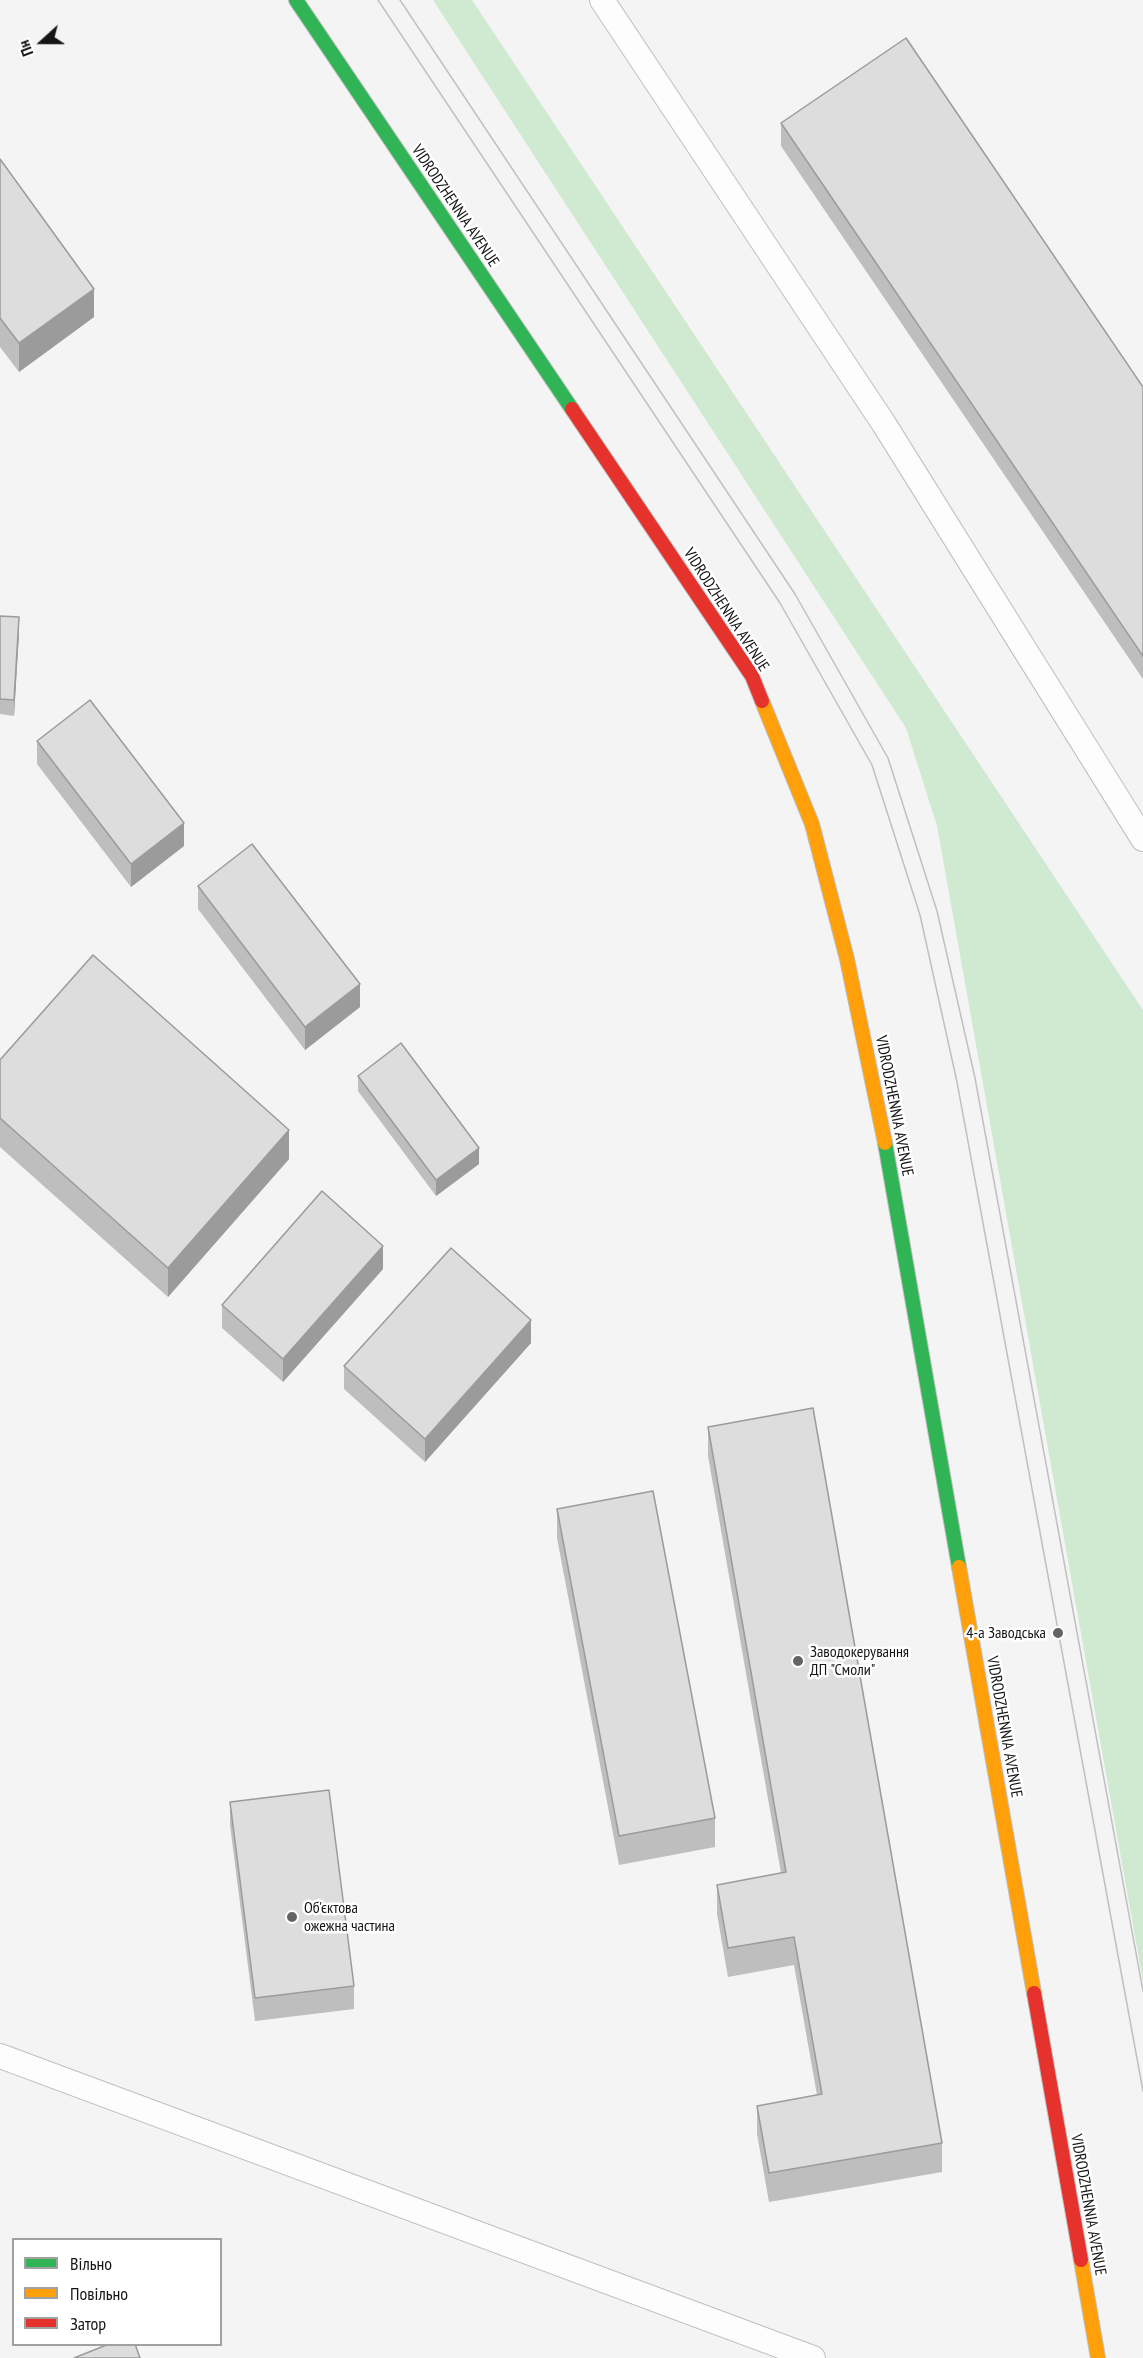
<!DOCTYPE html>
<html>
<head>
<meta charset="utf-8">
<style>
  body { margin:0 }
  #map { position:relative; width:1143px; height:2358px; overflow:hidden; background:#f4f4f4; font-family:"PT Sans Narrow",sans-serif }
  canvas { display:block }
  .legend { position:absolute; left:12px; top:2238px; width:210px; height:108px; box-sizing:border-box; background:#fff; border:2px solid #a1a1a2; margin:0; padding:8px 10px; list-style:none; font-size:18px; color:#151516 }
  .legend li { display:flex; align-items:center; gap:12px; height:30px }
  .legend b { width:30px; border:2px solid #a1a1a2 }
  .north { position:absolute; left:12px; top:12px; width:60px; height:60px; -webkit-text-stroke:4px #fff; paint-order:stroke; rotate:249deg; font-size:16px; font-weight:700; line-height:24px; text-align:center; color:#151516 }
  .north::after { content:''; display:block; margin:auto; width:21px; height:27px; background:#151516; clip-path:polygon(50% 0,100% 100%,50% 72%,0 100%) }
</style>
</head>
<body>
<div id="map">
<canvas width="1143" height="2358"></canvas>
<ul class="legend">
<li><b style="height:8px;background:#30b455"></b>Вільно</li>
<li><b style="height:8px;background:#ff9f0a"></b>Повільно</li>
<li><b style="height:8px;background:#e5322d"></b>Затор</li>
</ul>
<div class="north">Пн</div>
</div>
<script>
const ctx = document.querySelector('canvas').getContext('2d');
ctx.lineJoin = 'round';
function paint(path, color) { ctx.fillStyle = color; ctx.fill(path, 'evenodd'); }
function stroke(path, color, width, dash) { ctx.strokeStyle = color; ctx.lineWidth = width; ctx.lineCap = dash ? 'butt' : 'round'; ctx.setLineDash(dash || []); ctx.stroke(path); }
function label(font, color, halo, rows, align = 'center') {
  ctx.font = font + ' "PT Sans Narrow",sans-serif'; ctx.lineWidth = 5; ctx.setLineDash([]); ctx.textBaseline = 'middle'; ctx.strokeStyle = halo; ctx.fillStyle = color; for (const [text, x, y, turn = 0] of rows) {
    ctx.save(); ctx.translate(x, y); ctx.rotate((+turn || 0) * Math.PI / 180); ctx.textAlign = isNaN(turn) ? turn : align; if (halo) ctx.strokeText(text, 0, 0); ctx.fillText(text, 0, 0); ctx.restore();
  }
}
const green = new Path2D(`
  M433,0H472L1143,1010V1981L937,826L906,728Z`);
const lane = new Path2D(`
  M602,0L884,424L1143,839
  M0,2056L813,2358`);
const fast = new Path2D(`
  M296,0L572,409
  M885,1143L959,1567`);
const slow = new Path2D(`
  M762,701L812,824L847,959L885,1143
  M959,1567L1034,1993
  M1081,2260L1098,2358`);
const jam = new Path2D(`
  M572,409L752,676L762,701
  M1034,1993L1081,2260`);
const tram = new Path2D(`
  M378,0L780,603L872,765L920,915L957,1082L1143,2091
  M400,0L795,594L888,758L937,911L975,1078L1143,1991`);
const wall = new Path2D(`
  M781,123L1143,387V679L781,146Z
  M0,159L94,317L19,372L0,347Z
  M0,616L19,633L14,716L0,714Z
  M37,741L184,846L131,887L37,764Z
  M198,886L360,1007L305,1050L198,909Z
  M0,1060L289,1159L168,1297L0,1147Z
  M358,1076L479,1164L436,1196L358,1091Z
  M383,1269L283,1382L222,1328V1305Z
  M531,1343L425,1462L344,1389V1366Z
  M708,1427L942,2143V2172L769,2202L757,2134V2106L817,2095L794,1965L728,1977L717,1914V1885L781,1873L708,1456Z
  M557,1509L715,1818V1847L619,1865L557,1538Z
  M230,1802L354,1986V2009L255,2021L230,1825Z`);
const shadedWall = new Path2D(`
  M94,289V317L19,372V343Z
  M19,617V633L14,716V700Z
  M184,823V846L131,887V864Z
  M360,984V1007L305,1050V1027Z
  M289,1130V1159L168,1297V1268Z
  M479,1148V1164L436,1196V1180Z
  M383,1246V1269L283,1382V1359Z
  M531,1320V1343L425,1462V1439Z`);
const building = new Path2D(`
  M906,38L1143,387V656L781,123Z
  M0,159L94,289L19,343L0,318Z
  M0,616L19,617L14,700L0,699Z
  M90,700L184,823L131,864L37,741Z
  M252,844L360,984L305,1027L198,886Z
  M93,955L289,1130L168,1268L0,1118V1060Z
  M401,1043L479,1148L436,1180L358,1076Z
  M322,1191L383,1246L283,1359L222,1305Z
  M451,1248L531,1320L425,1439L344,1366Z
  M813,1408L942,2143L769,2173L757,2106L822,2094L794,1937L728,1948L717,1885L786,1872L708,1427Z
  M653,1491L715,1818L619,1836L557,1509Z
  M329,1790L354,1986L255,1998L230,1802Z
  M109,2344H135L140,2358H74Z`);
const markers = [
  [1058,1633,6,"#636364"],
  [798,1661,6,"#636364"],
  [292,1917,6,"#636364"]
];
const streetNames = [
  ["VIDRODZHENNIA AVENUE",455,206,56],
  ["VIDRODZHENNIA AVENUE",726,610,57],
  ["VIDRODZHENNIA AVENUE",894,1106,79],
  ["VIDRODZHENNIA AVENUE",1004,1727,80],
  ["VIDRODZHENNIA AVENUE",1088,2205,80]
];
const poiNames = [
  ["4-а Заводська",1046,1633,"right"],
  ["Заводокерування",810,1652],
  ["ДП \"Смоли\"",810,1670],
  ["Об'єктова",304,1908],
  ["ожежна частина",304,1926]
];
paint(green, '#d0e9d1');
stroke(lane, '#bfbfbf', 26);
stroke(fast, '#bfbfbf', 16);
stroke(slow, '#bfbfbf', 16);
stroke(jam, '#bfbfbf', 16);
stroke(lane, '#fdfdfd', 24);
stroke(fast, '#30b455', 14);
stroke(slow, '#ff9f0a', 14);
stroke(jam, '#e5322d', 14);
stroke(tram, '#c0c0c1', 1.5);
paint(wall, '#bebebe');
paint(shadedWall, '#9b9b9b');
paint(building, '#ddd');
stroke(building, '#9b9b9b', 1.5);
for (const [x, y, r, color] of markers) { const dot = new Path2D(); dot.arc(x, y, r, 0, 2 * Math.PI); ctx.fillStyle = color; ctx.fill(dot); stroke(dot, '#fff', 2); }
label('16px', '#151516', '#fff', streetNames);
label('16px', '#151516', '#fff', poiNames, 'left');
</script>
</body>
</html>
